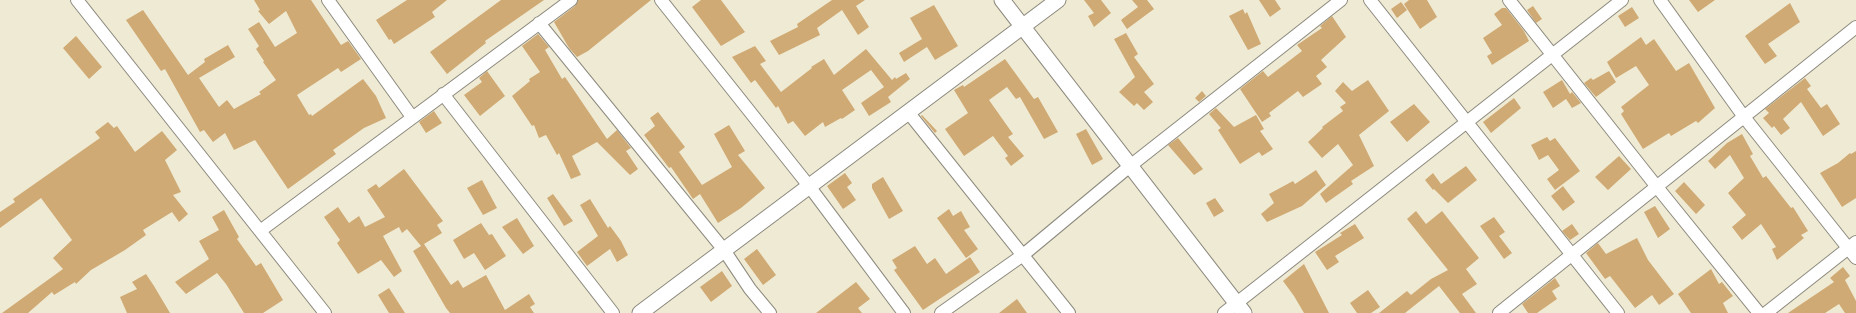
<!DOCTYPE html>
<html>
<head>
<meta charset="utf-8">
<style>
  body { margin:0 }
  canvas { display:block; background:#efead3 }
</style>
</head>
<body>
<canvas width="1856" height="313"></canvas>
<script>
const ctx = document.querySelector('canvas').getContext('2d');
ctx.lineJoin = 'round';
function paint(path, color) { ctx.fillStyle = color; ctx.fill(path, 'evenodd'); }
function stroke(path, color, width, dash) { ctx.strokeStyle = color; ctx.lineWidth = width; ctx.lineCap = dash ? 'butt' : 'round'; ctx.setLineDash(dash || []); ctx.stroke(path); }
const building = new Path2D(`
  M254,0H311L341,45L348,41L361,59L341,72L338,68L297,95L309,115L311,114L312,116L363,79L376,96L386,118L364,128L333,150L336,154L288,189L255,140L234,150L225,133L213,142L204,130L200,132L165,69L161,71L126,20L143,10L188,75L205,62L204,59L228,45L235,57L199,78L219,107L227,100L234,109L261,94L259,92L276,80L263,62L264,61L256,49L259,46L248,29L259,22L275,47L297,33L286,11L269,24L258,11L260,10Z
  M407,0H447L432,12L435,17L394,44L391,39L389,40L376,20Z
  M501,0H544L485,41L486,43L447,74L430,52Z
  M578,0H651L588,51L577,57L569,48L554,22L575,6Z
  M701,0H721L745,32L721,46L692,7Z
  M832,0H865L856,6L869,27L858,35L842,10L817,28L820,35L779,55L770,41L798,27L797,24Z
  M1084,0H1101L1111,13L1094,27L1088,16L1094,13Z
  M1132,0H1147L1154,9L1127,29L1121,20L1138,7Z
  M1259,0H1275L1281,9L1270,17Z
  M1409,0H1427L1437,17L1420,29L1404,4Z
  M1689,0H1715L1698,12Z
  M1401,2L1407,10L1397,18L1391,9Z
  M1790,3L1800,22L1768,44L1777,56L1765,64L1745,36Z
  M934,5L958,46L935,60L927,47L904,62L899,53L922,39L910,18Z
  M1533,6L1542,19L1536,23L1527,10Z
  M1632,7L1639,18L1625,27L1618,16Z
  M1502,8H1506L1524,31L1529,41L1492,65L1487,56L1492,53L1483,38L1502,25L1494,14Z
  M1243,9L1245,14L1247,12L1261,44L1248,50L1229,16Z
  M1332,16L1346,37L1321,60L1327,67L1316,76L1322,84L1303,97L1298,91L1269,113L1271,116L1262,122L1240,89L1263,71L1268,77L1302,51L1297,45L1322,28L1320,26Z
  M1126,33L1138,54L1134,57L1154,84L1144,92L1153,102L1144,110L1137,103L1134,106L1119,92L1135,77L1114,39Z
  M538,34L549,47L545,50L562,79L565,77L607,139L617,130L631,148L626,151L638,169L630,175L597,142L572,156L581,175L571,179L559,153L557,155L546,135L539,138L534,125L532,126L512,96L530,81L529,79L540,72L522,46Z
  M76,36L102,67L89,79L63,48Z
  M1641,37L1646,45L1654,39L1676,71L1689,63L1715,108L1698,123L1696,121L1671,136L1669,133L1643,149L1621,114L1624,111L1621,107L1649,85L1636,66L1616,78L1607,62Z
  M755,46L766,61L760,64L781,92L812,68L811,67L824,59L834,75L866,49L892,80L895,77L896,79L906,73L910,79L888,97L891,102L869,116L861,103L884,87L871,70L842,90L855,110L842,119L841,118L825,127L823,122L805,136L793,121L788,124L778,106L776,108L755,80L751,83L732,57Z
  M1005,59L1034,99L1038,97L1058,132L1044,139L1020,97L1016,99L1007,87L989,100L1013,134L1008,137L1024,156L1011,166L1005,158L1008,156L993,136L964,156L945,129L968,113L954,90L963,85L964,87Z
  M487,71L505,96L480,116L464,95L482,82L479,78Z
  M1609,71L1616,82L1596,97L1584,83L1591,78L1593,80Z
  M1805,78L1811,86L1807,89L1821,108L1827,104L1840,124L1823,136L1801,102L1783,119L1790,128L1781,135L1774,126L1772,128L1763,118L1769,113L1765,109Z
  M1368,80L1389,111L1359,135L1374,166L1351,181L1353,184L1326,203L1320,194L1353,165L1338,144L1322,158L1308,142L1323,128L1322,127L1343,111L1340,107L1346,103L1335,91L1343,82L1352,91Z
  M1562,80L1570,94L1572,92L1581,103L1572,108L1566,99L1553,108L1543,92Z
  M1202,91L1206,96L1199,102L1195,98Z
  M1514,98L1521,108L1491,133L1483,122Z
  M1414,104L1430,122L1407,142L1390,122Z
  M1216,108L1234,127L1256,115L1264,129L1260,131L1273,149L1262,156L1259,152L1240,164L1218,130L1221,128L1209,114Z
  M434,111L442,123L426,133L419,122Z
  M658,112L685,147L679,152L702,185L732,167L714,134L729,125L745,151L738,155L765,188L741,208L718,223L700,194L693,199L671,167L669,168L644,135L655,126L650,118Z
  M922,115L937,131L935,133L921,116Z
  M108,122L114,128L117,126L135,152L162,131L177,150L165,160L181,192L173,195L188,214L179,222L172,212L143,230L146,235L125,250L91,270L76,284L75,282L54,295L52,292L28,313H2L63,269L53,258L72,240L41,198L0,228V212L15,202L13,199L100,138L95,132Z
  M1086,129L1103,159L1092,165L1076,134Z
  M1742,134L1753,154L1750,156L1763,178L1766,176L1791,208L1793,207L1808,231L1801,235L1804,238L1777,260L1772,249L1776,247L1761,224L1742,240L1732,227L1746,215L1728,193L1744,178L1730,155L1715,169L1708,161L1727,143Z
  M1547,137L1550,141L1555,138L1580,171L1555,190L1547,179L1559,170L1548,155L1539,160L1531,145Z
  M1178,138L1203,169L1194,175L1168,145Z
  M1856,151V198L1842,207L1820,173L1838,163L1850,153L1851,154Z
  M1619,156L1631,169L1608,190L1595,177Z
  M1466,166L1477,180L1448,203L1434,189L1433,190L1425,180L1433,173L1441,184L1437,187Z
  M404,169L443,221L437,225L442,233L424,244L451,285L458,280L463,288L486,275L505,310L529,294L535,304L530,307L534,313H450L446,308L413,251L421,246L407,229L402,233L399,227L383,236L402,271L394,277L381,260L358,274L337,243L340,240L324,217L338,207L349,223L359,216L365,227L385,217L367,190L376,184L379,188Z
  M1316,170L1326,185L1302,206L1267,222L1261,214L1274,203L1269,194L1293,181L1295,184Z
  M845,173L852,183L847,187L856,200L843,209L827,186Z
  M883,177L903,211L889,219L872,188V184Z
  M482,180L497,208L483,215L467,188Z
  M1684,182L1705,205L1696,214L1675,191Z
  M1563,186L1575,202L1563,211L1551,196Z
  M553,194L573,221L564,226L547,198Z
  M1215,198L1224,211L1214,217L1206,203Z
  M590,199L608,228L610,226L621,241L628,255L617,262L610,249L587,266L577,252L598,236L580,205Z
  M1655,206L1670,229L1658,238L1644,212Z
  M949,209L953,216L961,211L970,227L964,230L978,249L966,258L937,218Z
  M224,210L239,237L237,239L256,266L261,263L283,300L263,313H244L226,284L217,273L186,294L175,282L209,259L199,241L219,230L212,217Z
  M1416,211L1426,224L1442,211L1479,258L1466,269L1477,284L1462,294L1476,313H1460L1439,286L1405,313H1379L1407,291L1411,295L1431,279L1448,270L1407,219Z
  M1494,217L1505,232L1499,236L1512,253L1504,259L1480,226Z
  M517,218L534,246L523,254L502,227Z
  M481,223L489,235L492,234L506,256L485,270L474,253L464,259L453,240Z
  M1355,224L1364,238L1335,256L1339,262L1327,270L1315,252L1342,235L1340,233Z
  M1572,224L1579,234L1570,240L1562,231Z
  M1637,238L1648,260L1674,294L1659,305L1652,295L1635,308L1610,276L1605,279L1586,253L1598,243L1606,254Z
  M915,246L927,264L935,258L946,274L970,257L980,272L923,310L894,270L897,268L892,260Z
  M757,249L776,275L763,285L744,259Z
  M1304,264L1329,313H1304L1294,296L1283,281Z
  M1843,267L1850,276L1845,280L1856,301V313H1845L1839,304L1825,313H1788L1834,282L1830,278Z
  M1711,269L1719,284L1722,282L1733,296L1723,303L1728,313H1691L1678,294Z
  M722,271L732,286L711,302L700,287Z
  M146,274L154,286L170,313H127L120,297L137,289L132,282Z
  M1555,278L1560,286L1552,291L1557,299L1537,313H1528L1522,304Z
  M856,282L870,299L858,308L862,313H816Z
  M389,288L405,313H389L378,295Z
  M1368,290L1380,307L1371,313H1357L1350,303Z
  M1017,299L1027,313H999Z`);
const minor = new Path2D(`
  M77,0L325,313
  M328,0L412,117
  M661,0L809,186L904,313
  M1370,0L1618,313
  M1509,0L1657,187L1759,313
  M1660,0L1744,117L1856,258
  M539,23L724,250L750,289L770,313
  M443,94L613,313
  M908,112L1069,313
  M260,231L571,0
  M941,313L1023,255L1130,166L1341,0
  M1224,313L1622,0
  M1499,313L1856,27
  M1766,313L1856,242`);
const tertiary = new Path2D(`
  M1002,0L1244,313
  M640,313L1058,0`);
paint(building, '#d0aa74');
stroke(minor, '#8d8a7f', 14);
stroke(tertiary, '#8d8a7f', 17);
stroke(minor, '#fff', 12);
stroke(tertiary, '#fff', 15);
</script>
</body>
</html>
